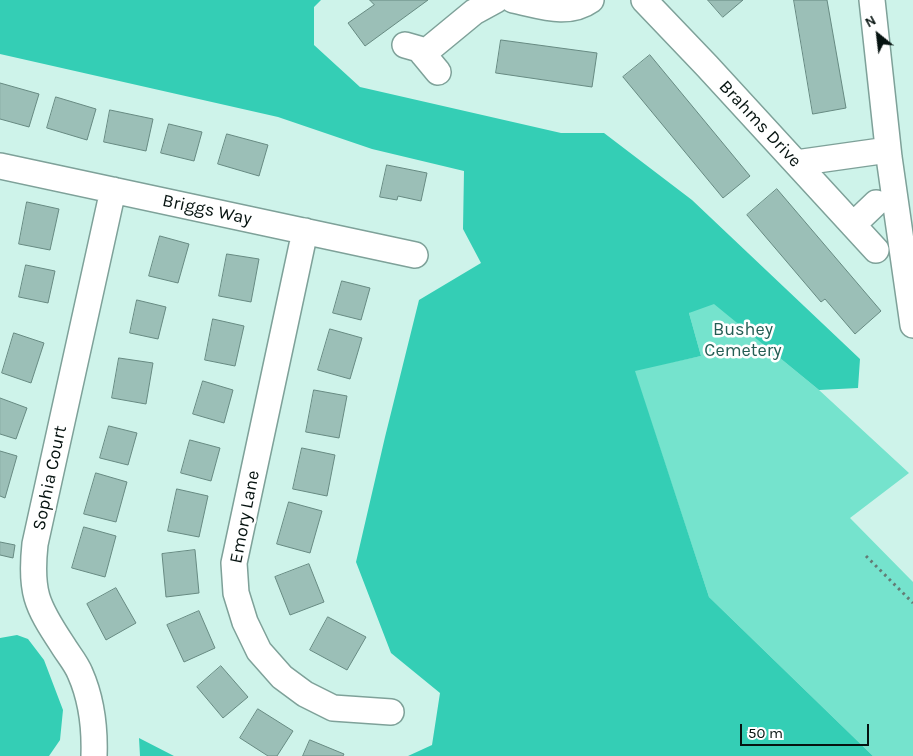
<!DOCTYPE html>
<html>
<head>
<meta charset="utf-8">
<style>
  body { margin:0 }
  #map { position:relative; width:913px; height:756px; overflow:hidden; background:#cef3ea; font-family:Karla,sans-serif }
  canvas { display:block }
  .north { position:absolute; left:853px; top:10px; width:50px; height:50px; -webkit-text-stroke:4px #fff; paint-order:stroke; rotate:331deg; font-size:14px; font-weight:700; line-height:20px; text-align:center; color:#061310 }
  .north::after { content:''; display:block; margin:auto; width:18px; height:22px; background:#061310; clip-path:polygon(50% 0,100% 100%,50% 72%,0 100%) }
  .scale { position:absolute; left:740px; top:724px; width:129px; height:22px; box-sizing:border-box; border:2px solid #061310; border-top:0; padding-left:6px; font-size:15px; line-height:18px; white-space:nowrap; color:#061310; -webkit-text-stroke:4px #fff; paint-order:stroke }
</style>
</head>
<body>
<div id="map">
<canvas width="913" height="756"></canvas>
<div class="north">N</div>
<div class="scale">50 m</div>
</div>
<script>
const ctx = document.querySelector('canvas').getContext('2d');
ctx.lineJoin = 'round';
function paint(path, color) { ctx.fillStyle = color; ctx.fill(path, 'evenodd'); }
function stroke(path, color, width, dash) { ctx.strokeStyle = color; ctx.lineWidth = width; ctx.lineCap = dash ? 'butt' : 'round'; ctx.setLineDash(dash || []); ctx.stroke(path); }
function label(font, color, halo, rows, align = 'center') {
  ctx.font = font + ' Karla,sans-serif'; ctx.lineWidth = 5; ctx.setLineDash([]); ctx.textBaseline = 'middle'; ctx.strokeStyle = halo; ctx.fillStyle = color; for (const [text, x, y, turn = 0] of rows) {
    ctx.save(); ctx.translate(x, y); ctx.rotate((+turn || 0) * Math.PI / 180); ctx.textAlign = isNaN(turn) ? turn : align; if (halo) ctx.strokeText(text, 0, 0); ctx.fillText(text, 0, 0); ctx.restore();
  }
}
const green = new Path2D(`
  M722,285L769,349L819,390L909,473L850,518L913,582V756H873L709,597L634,370L701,356L689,313Z`);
const forest = new Path2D(`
  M0,0H321L314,7V45L360,87L561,133H604L692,200L860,359L858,388L819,390L714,304L689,313L701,356L635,371L709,597L873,756H408L432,745L440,693L391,653L356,562L385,437L419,300L481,263L463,229L464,171L372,149L278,117L0,54Z
  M17,635L28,639L44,660L63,710L60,740L49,756H0V638Z
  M139,738L174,756H140Z`);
const building = new Path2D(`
  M370,0H428L365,46L348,23L374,5Z
  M708,0H743L723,17Z
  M794,0H827L846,108L813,114Z
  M501,40L597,53L592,87L496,73Z
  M650,55L750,176L723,198L623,77Z
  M0,83L39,94L29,127L0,119Z
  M56,97L96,109L87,140L47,128Z
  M110,110L153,119L146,151L104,142Z
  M169,124L202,132L194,161L161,153Z
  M227,134L268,145L259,176L218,164Z
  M387,165L427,173L421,201L398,196L397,200L380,197Z
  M777,189L881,311L855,334L825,299L821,302L747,215Z
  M27,202L59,209L50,250L19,244Z
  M160,236L189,244L178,283L149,276Z
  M227,254L259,259L251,302L219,296Z
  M26,265L55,271L48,303L19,297Z
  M342,281L370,288L361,320L333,313Z
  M137,300L166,307L158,339L130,333Z
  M213,319L244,326L235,366L205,360Z
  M330,329L362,338L350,379L318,370Z
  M14,333L44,343L31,383L2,373Z
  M119,358L153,363L146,404L112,398Z
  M203,381L233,390L224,423L193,414Z
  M314,390L347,396L339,438L306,432Z
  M0,398L27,408L16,439L0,434Z
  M109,426L137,433L128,465L100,458Z
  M190,440L220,448L211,481L181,473Z
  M302,448L335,455L327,496L293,489Z
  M0,451L17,456L5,498L0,496Z
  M96,473L127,482L116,522L84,514Z
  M177,489L208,496L199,537L168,531Z
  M289,502L322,511L310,553L277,544Z
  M84,527L116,536L105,577L72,568Z
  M0,542L15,545L13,558L0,555Z
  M195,550L199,593L166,597L162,554Z
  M309,564L324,602L290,615L275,577Z
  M116,588L136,623L106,640L87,604Z
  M199,611L215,648L184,662L167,625Z
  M328,617L366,637L347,670L310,650Z
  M221,666L248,697L223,718L197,687Z
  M258,709L293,731L277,756H268L240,738Z
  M310,740L344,754L343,756H303Z`);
const path = new Path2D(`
  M866,556L913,603`);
const minor = new Path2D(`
  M513,0C539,5 567,17 591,0
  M644,0L707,66L876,250
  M872,0L889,157L913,325
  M405,45L419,49L438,72
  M423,54L474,12L496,0
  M796,163L888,150
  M0,166L415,255
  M853,225L876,203
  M305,231L234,563L236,593L245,622L259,651L282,677L305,694L333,708L391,712
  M94,756C95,727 92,700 80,673C76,663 68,654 62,644C36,605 30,591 35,544L113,190`);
const streetNames = [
  ["Brahms Drive",760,124,47],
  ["Briggs Way",207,210,12],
  ["Sophia Court",50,478,-78],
  ["Emory Lane",245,517,-79]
];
const parkNames = [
  ["Bushey",743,330],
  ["Cemetery",743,351]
];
paint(green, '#75e3cd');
paint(forest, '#34ceb5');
paint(building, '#9bbfb7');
stroke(building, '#678a82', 1);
stroke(minor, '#7ea199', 28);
stroke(path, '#637b75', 3, [2.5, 4]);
stroke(minor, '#fff', 25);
label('18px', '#061310', '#fff', streetNames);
label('18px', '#245e54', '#fff', parkNames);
</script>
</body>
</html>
